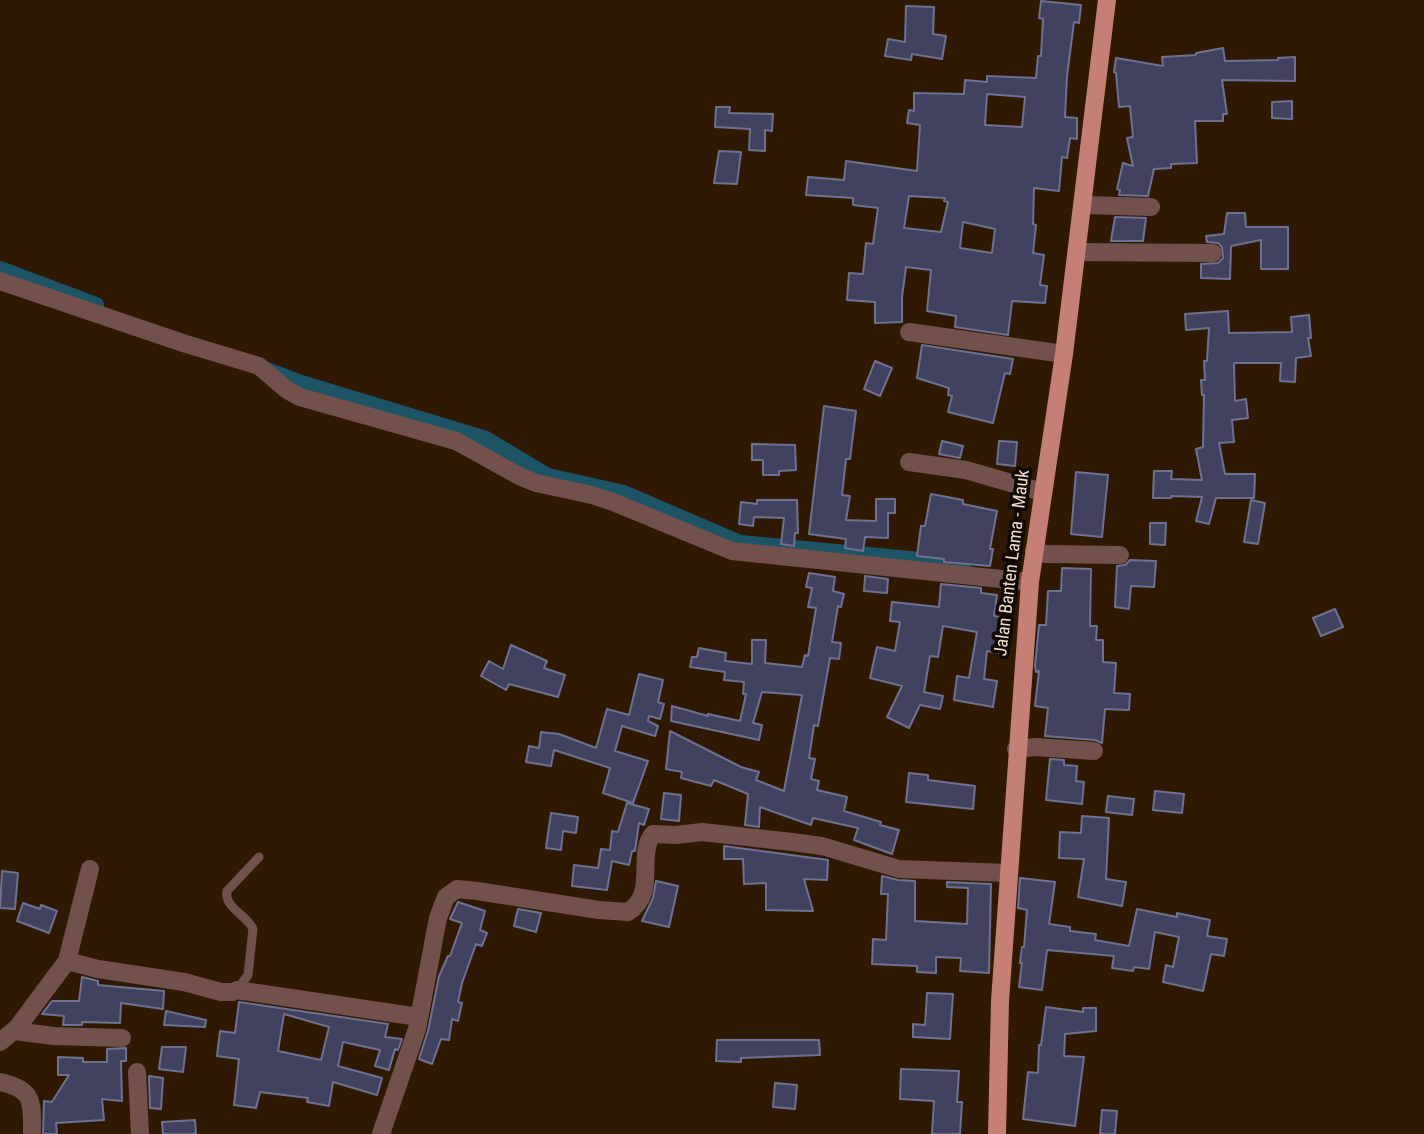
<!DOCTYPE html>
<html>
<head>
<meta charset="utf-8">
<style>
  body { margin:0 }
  canvas { display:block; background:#2f1903 }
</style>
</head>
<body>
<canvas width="1424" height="1134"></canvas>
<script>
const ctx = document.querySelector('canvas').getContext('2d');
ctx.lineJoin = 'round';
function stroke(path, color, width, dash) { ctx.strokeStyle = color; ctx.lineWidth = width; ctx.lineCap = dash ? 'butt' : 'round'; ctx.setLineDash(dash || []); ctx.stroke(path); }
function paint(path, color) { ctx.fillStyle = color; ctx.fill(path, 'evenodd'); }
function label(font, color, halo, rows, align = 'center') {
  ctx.font = font + ' "Roboto Condensed",sans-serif'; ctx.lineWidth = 7; ctx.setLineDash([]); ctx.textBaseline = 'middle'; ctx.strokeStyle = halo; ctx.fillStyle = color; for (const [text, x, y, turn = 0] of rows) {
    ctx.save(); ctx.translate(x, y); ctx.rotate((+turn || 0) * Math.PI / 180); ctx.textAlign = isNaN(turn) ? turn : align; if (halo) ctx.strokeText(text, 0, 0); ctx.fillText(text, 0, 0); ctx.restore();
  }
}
const canal = new Path2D(`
  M0,269L96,305
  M267,370L301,383L486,439L548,476L624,493L740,543L921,560L963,567`);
const building = new Path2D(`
  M1041,1L1081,5L1079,23L1074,22L1067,76L1065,117L1077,118V139L1070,138L1067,158L1062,157L1059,191L1034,188L1033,224L1036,225L1033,253L1044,255L1040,285L1047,286L1045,303L1012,301L1008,335L955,327L956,316L927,311L931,270L906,267L902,297V322L875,323V302L847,300L849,273L863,274L866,243L873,244L878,208L853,205V198L806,195L808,177L844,180L846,161L917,171L920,125L907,123L909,110L914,111V93L964,94L965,80L987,82V76L1036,78L1038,56H1041L1043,19L1039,18ZM987,94L1025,97L1022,127L985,125ZM909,196L945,198L944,201L948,202L941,232L904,228ZM963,222L995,229L992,253L960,248Z
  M906,6L934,7L933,34L946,36L942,59L912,54L911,60L885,56L888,39L905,42Z
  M1223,48L1225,61L1278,60V58L1295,57V81L1222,80L1227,114H1223V121H1195L1197,163L1171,164V168L1154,169L1148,196L1119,195L1120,190L1117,189L1123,163L1133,166L1127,138L1133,137L1130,106L1119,107L1116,73L1114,72L1116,58L1163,66L1162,57L1196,55V53Z
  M1292,101V119L1272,118V102Z
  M716,107H730L729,113L773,114L772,131L765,130V151L749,150L750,129L715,127Z
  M719,151L741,152L737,184L714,183Z
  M1227,213H1245L1246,227H1288V269H1261V240L1231,246L1230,279L1201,278V264L1218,263L1223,258L1222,247L1218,243L1207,242L1206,236L1224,234Z
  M1115,217L1146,218L1143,241H1111Z
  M1228,311L1229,333L1292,332L1291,317L1309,315L1311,338H1308L1311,356L1296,358L1295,382L1280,381L1281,363H1234L1235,401L1246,399L1248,418L1232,420L1234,442L1219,443L1225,474H1255L1254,498H1216L1209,524L1196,521L1202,497L1171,496V498H1153L1154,471H1172L1171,479L1202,480L1196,449L1203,447L1204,395H1202L1201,380H1205L1204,361H1207L1209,328L1186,330L1185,314Z
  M922,345L1013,359L1010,374L1005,373L993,423L948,412L952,396L948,395L949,388L917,378Z
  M875,361L892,368L880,396L864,389Z
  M824,406L856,411L850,459H846L842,495L850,496L846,520L876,521V499H895V513H888V538L865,537L863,551L845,548L846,539L809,534Z
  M942,441L963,446L960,458L939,454Z
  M999,441L1017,442L1015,466L997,464Z
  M752,444L795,445L796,470L779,471V475H763V460H752Z
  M1076,472L1108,475L1102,537L1071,534Z
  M931,494L963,500V504L997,511L990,549H993L990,566L944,562V559L917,556L921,526H925Z
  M757,500H797L798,533H795L794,546L781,544L784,518L754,517L753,526L739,524L741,502L757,504Z
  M1251,500L1265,503L1258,544L1244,542Z
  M1150,523H1166L1165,545L1150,544Z
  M1130,560L1156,561L1154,587L1131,586L1129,609L1115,607L1117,566L1125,565Z
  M1062,568L1091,569L1090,626H1097L1096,640H1103V662L1116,663L1114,693L1130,694L1129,710L1105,709L1102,743L1095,740L1045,736L1048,708L1035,706L1039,671L1036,672L1035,666L1039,625H1046L1048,591H1061Z
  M809,573L835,577L833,591L844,594L841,607L838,606L832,642L841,643L839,659L830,658L818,726L814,725L809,758L815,759L811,779L819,781L817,790L847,797L844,811L881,822L880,825L899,830L892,854L854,840L858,828L813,818L811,825L760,807L759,827L745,825L748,794L714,780L711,786L681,778L682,772L666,769L670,731L741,767L759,772L756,780L784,791L802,695L762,692L753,723L762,725L759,740L671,721L672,706L708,716V714L740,721L746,694H743L744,682L724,680L725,672L690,667L692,657H697L699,648L726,653L725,661L752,664V640H766L765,663L802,667L805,655L808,656L816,608L808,607L812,588L806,587Z
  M865,576L888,579L887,593L864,591Z
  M941,584L981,588V593L997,595L994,616L1000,617L996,638L1003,639L1000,653L987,651L984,679L997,681L993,707L954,700L957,676L969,678L977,632L943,626L938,657L930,656L924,692L943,696L940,709L920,705L909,728L887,717L902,686L870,678L877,647L895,651L900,622L890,621L892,602L939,607Z
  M1335,609L1343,627L1321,636L1313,618Z
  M511,645L547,661L544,668L565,675L558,697L509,684L506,690L481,676L489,661L503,669Z
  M639,674L663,680L658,702L664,704L660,719L649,716L648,721L658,726L655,736L622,726L615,751L648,761L633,803L603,793L610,768L554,750L551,766L526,762L529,746L539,748L541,732L559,734L596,748L607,709L629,715Z
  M1050,759L1064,760V765L1077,766L1076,781L1084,782L1082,804L1046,800Z
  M909,773L928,775V780L975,786L973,809L906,802Z
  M1155,791L1184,794L1182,813L1153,810Z
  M664,793L681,795L679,821L661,819Z
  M1108,796L1134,799L1132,815L1106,812Z
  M627,803L649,809L644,825L639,823L635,851H632L629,865L612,861L607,890L572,886L574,865L598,868L601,849L610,850L612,831L618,832Z
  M551,813L578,817L576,833L563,831L561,850L546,848Z
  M1082,816L1109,818L1106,879L1126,882L1122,906L1078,897L1084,859L1059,858L1060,832L1081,833Z
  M724,846L828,860L827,880L804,879L813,911L766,910V883L744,884L743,859H724Z
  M2,871L18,873L15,909L0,908Z
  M882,876L898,880L915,881V921L967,924L968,888L947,887V882L991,884L989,973L960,971L961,958L936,957V973L917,972V966L872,964L873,939L886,940L888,894H881Z
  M1020,878L1055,882L1049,924L1070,927V931L1096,934L1095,940L1129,946L1137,909L1177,917V913L1210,920L1207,936L1227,939L1224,956L1211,954L1203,991L1163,982L1166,965L1173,967L1179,937L1155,932L1149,969L1134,967L1133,971L1112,968L1114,956L1047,950L1042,990L1019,987L1022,963H1020L1022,947H1024L1027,910L1018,908Z
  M656,881L678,886L669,927L642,921L653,898Z
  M458,902L485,911L480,930L487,933L482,946L476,944L462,983L458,1002L462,1003L458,1021L452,1019L449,1040L441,1039L432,1064L419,1059L428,1031L439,976L448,956H450L462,923L450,919Z
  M23,903L40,909L41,905L57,911L49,933L17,921Z
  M518,909L541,913L536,932L514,926Z
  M82,977L98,981V985L164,991L163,1009L121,1003L120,1023L82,1022V1025H63L64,1016L42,1014L52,1001H79Z
  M927,993L953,994L950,1039L913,1037V1024L925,1025Z
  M239,1002L388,1024L385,1037L402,1039L398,1050L395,1049L389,1070L375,1066L380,1050L343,1042L338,1066L382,1078L377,1095L333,1082L329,1106L307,1102L308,1098L260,1092L256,1108L234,1105L239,1059L217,1056L220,1031L235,1033ZM284,1014L329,1027L321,1060L278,1051Z
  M1046,1007L1083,1012V1008H1096V1031L1065,1034L1064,1056L1084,1057L1075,1126L1023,1119L1028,1072L1038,1073L1039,1045H1041Z
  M166,1011L206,1020L205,1027L164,1025Z
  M717,1040H819L820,1055L741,1058V1062L716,1061Z
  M162,1047H186L183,1072L159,1069Z
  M126,1048V1061H121L122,1101L102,1099L104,1120L56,1123L57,1134H43L44,1101L52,1102L69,1075H58V1057L83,1058V1062H107V1049Z
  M901,1069L959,1071L957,1102H962L960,1134H932L934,1101L900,1099Z
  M149,1076L163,1078L161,1109L150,1108Z
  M775,1083L797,1085L795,1109L773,1107Z
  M1102,1110L1117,1111L1115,1134H1100Z
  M195,1120L196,1134H163L162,1122Z`);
const service = new Path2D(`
  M237,990L248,975L253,929C247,915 224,908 227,891L259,857`);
const minor = new Path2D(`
  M1084,205L1151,207
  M1077,252L1213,253
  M0,281L186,344L259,366L287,390L300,397L456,441L519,476L536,483L592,495L613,502L732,551L1030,582
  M909,332L1064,354
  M909,462L966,470L1042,492
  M1034,551L1046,554L1120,555
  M1016,749L1036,747L1094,751
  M67,961L98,969L184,982L221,992H233L237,990L419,1017
  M14,1031L54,1036L122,1038
  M0,1042L17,1028L67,961L90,869
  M137,1072L140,1134
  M0,1082C35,1089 32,1103 32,1134
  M381,1134L417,1029L438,918L446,897L457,889L477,891L599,910L628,912C658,894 636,855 653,834L676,835L702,832L792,842L822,846L899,869L1009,873`);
const primary = new Path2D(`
  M997,1134L1000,1001L1030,582L1064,354L1107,0`);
const streetNames = [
  ["Jalan Banten Lama - Mauk",1013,563,-83]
];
stroke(canal, '#1c5465', 16);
paint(building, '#3f415e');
stroke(building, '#6f7191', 2);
stroke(service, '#72504b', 9);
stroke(minor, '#72504b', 18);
stroke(primary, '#c67f75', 18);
label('18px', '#eeded1', '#100701', streetNames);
</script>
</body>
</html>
